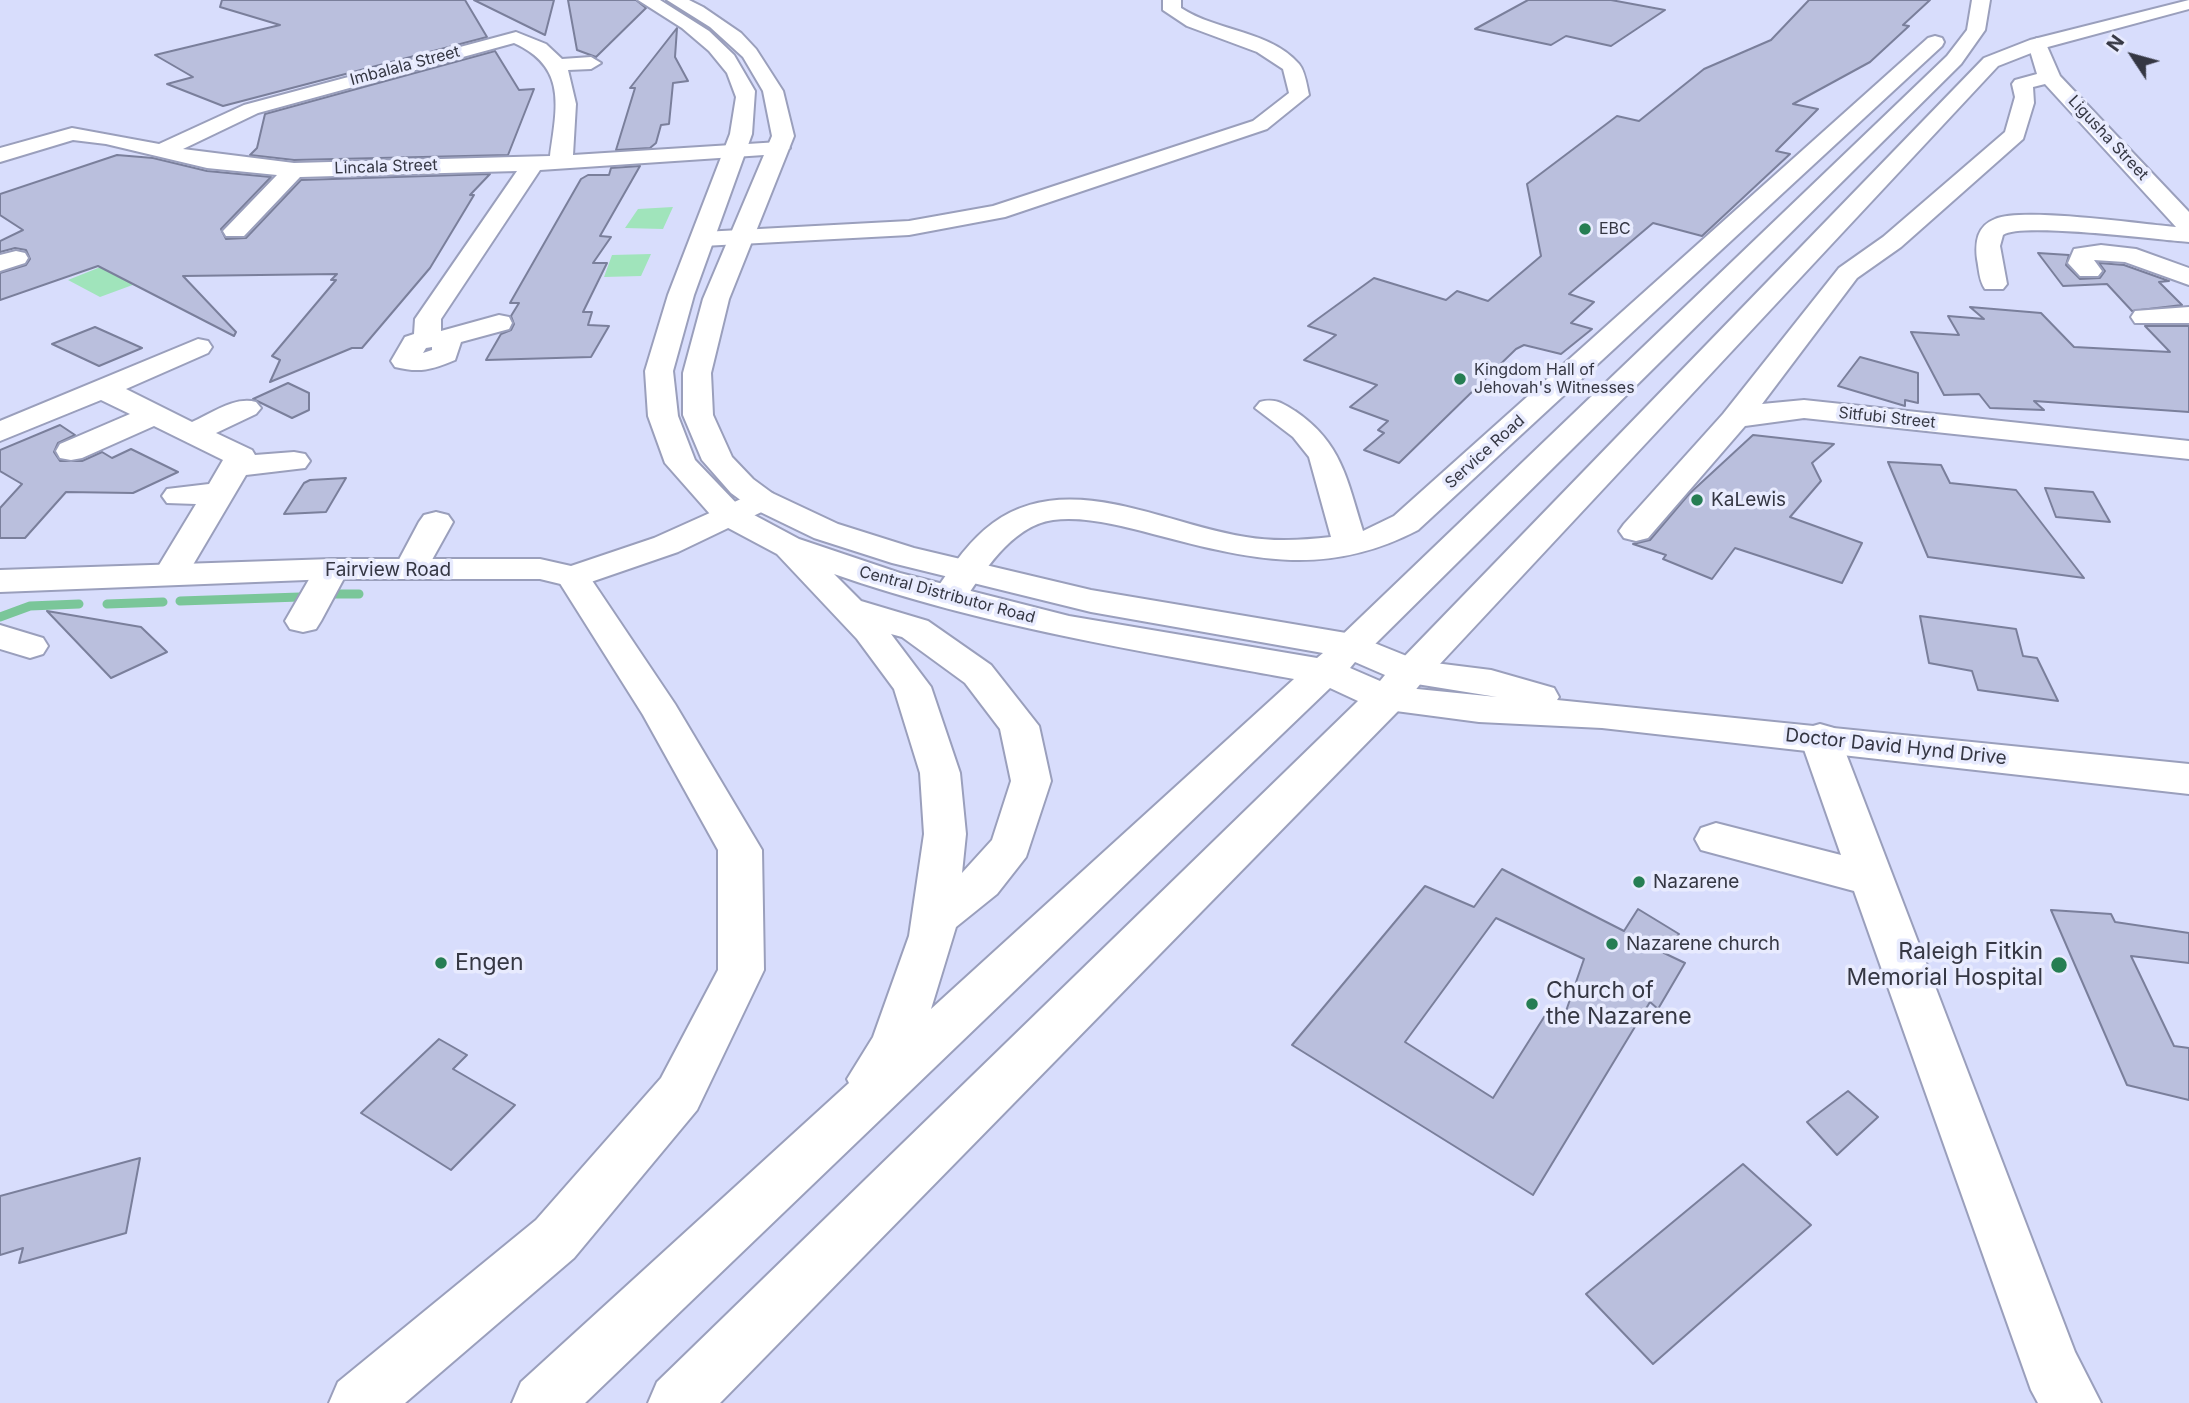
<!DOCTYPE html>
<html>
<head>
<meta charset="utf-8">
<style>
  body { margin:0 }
  #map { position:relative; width:2189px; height:1403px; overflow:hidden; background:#d8ddfc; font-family:Inter,sans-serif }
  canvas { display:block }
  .north { position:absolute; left:2098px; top:21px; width:70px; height:70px; -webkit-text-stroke:5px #e8ebfe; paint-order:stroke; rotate:306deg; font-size:19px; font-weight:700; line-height:28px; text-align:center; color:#353743 }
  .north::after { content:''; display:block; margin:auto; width:24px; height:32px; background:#353743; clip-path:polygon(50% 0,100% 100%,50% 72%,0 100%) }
</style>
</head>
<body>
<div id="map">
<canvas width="2189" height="1403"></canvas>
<div class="north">N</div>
</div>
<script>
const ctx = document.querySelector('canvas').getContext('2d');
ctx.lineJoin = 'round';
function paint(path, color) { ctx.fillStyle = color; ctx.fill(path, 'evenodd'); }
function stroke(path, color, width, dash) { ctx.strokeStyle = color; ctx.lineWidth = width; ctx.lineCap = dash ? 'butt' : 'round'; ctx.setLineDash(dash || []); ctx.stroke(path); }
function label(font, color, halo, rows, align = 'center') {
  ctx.font = font + ' Inter,sans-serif'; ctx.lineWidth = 7; ctx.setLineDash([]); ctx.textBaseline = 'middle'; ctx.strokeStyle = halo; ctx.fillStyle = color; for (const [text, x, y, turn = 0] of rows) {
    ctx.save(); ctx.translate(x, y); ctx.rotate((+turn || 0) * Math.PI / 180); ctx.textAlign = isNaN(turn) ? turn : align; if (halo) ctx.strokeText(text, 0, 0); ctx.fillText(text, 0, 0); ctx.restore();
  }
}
const green = new Path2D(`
  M673,207L663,229L625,228L638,209Z
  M651,254L641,276L604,277L612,255Z
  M108,264L176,269L100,297L68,280Z`);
const stream = new Path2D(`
  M334,594H359
  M180,601L300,597
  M107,604L163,602
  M0,617L30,606L79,604`);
const building = new Path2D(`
  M222,0H465L487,37L223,106L167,84L193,77L155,55L280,25L220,7Z
  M474,0H554L545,35Z
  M568,0H636L646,8L596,57L577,50Z
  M1528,0H1611L1665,10L1611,46L1566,36L1551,45L1475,29Z
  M1809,0H1930L1903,25L1909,26L1870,62L1793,104L1818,109L1776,151L1790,154L1702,236L1653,223L1569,294L1594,302L1571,323L1592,329L1561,354L1524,345L1516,349L1399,463L1364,450L1384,433L1378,430L1388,421L1350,407L1377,385L1304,360L1336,335L1308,326L1374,278L1446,300L1457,291L1488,301L1541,256L1527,184L1617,116L1639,121L1704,69L1771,40Z
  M677,28L675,57L688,81L673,83L669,124L661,125L656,143L650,148L616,150L635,88H630Z
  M495,51L519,90L534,89L508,155L294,160L250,155L257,148L265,114Z
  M117,155L153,158L207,171L271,177L221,229L226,239L246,238L301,180L490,174L470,195H474L430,268L362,348H352L270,382L280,360L272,356L336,280H331L337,274L183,276L236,332L234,336L98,266L0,300V273L26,265L30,259L26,250L15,248L0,252V241L23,230L0,215V194Z
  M640,166L600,236L611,237L593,263H607L583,312H592L588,325L609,326L591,357L486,360L501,334L511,330L514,324L511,316L519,303H510L581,179L588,175H609L611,168Z
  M2038,253L2069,255L2066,265L2080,279L2100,278L2105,271L2099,263L2124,265L2169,281L2159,282L2182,305L2132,311L2107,284L2063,286Z
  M1970,307L2041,313L2074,347L2170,352L2145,326H2189V412L2034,401L2044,410L1990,408L1979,394L1944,395L1911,332L1959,335L1948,316L1984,319Z
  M95,327L142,348L99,366L52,344Z
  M1860,357L1918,373V403L1905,400V406L1838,386Z
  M288,383L309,393V410L292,418L253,399Z
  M60,425L75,435L58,443L54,452L60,461H82L102,452L112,458L131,449L178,472L133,493L66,492L25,538H0V508L22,484L0,471V450Z
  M1753,435L1834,444L1812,463L1821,481L1790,517L1862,543L1842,583L1735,548L1712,579L1663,559L1666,555L1633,544L1650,540L1689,494Z
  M1888,462L1941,465L1950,483L2016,490L2084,578L1928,557Z
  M346,478L326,512L284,514L304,483L310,480Z
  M2045,488L2093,492L2110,522L2056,517Z
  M47,611L141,627L167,652L111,678Z
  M1920,616L2016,629L2023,656L2037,658L2058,701L1978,690L1972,671L1929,663Z
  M1502,869L1624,931L1638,909L1679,934L1664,953L1685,963L1658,1009L1650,1002L1533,1195L1292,1045L1425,886L1474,907ZM1496,918L1584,959L1565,1014L1551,1006L1493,1098L1405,1042Z
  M2051,910L2111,914L2115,922L2189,933V963L2131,956L2174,1046L2189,1048V1100L2127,1085Z
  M439,1039L467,1055L453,1069L515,1105L451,1170L361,1113Z
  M1848,1091L1878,1117L1837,1155L1807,1122Z
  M140,1158L126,1233L19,1263L23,1248L0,1255V1196Z
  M1743,1164L1811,1225L1653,1364L1586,1294Z`);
const minor = new Path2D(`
  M1163,0H1181V8C1216,31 1271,31 1299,64C1305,71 1307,86 1309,95L1267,129L1005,217L909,235L703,246L694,244L691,239L694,234L703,232L909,221L993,206L1253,121L1289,93L1283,69L1257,52L1187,26L1163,10Z
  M516,32L546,44L562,59L591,57L601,63L591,69L568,70L576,104L573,155L779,142L790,148L779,154L540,170L441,319V331L499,315L509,317L512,323L509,329L461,342L455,360C432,370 419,373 395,367L391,361L405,337L414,334L415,319L517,171L300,177L244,236H226L223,231L277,175L207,168L106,144L73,140L0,162V148L72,128L159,144L244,105ZM514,43C567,67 557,106 550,156L294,163L183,149L258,113ZM432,347V350L423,353L426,348Z
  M1935,36L1942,38L1944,42L1942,46L1418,530C1324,579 1249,559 1153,534C1122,526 1086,516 1053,520C1011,526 983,573 961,605L949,608L937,605L931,597C949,571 967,542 993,523C1068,468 1166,525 1246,537C1275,542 1302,540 1331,537L1309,457L1293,437L1255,408L1260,402C1275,398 1282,403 1295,411C1342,443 1347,480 1363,531L1394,516L1928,38Z
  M2037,38L2046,44L2060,76L2189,212V242C2159,240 2021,222 2003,235L2000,246L2007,284L2003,289H1985C1979,281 1979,269 1977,259C1975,242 1977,226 1995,219C2022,207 2141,224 2176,227L2045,84L2033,87L2034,103L2023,139L1901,247L1857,278L1762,404L1804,400L2189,441V459L1804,418L1745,426L1648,538L1636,541L1624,538L1619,531L1624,524L1723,414L1839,268L1883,237L2005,132L2015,97L2012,84L2015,80L2037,74L2028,44Z
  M2101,245L2136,249L2189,268V285L2125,262L2094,260L2102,271L2098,276H2080L2068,263L2074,249Z
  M16,251L25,253L28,258L25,263L0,271V255Z
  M2189,307V323H2135L2131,317L2135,311Z
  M198,339L208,341L212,347L208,353L126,389L192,422C212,413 235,396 256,402L261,408L256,414L216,433L252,450L255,455L294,452L305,454L310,461L305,468L246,475L187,575L182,582L170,585L158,582L153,575L196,504L167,503L162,496L167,489L209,484L223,460L154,426L82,458L71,460L60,458L56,451L60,444L130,414L101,400L0,441V421Z
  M436,512L448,515L453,522L423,576L411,579L399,576L394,569L419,522L424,515Z
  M332,559L344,562L349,569L321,621L316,629L303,632L290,629L285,621L315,569L320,562Z
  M573,567L585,570L675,704L762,850L764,970L697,1110L574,1258L405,1403H329L338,1382L536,1220L661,1078L718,970V850L643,715L556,577L561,570Z
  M0,625L43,638L48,646L43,654L30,658L0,649Z
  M1820,724L1834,728L1840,738L2075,1352L2101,1403H2038L2031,1390L1854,891L1701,850L1695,839L1701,828L1716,823L1841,855L1800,738L1806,728Z`);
const secondary = new Path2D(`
  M761,490L772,493L777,500L772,507L678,552L585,584L573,587L540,579H332L0,592V570L332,559H540L571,566L654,538Z
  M1411,660L1491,670L1554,688L1559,697L1557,700L2189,764V794L1602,728L1479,722L1373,708L1368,699L1373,690L1387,686L1497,697L1398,681L1392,672L1398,663Z`);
const primary = new Path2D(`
  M1972,0H1990L1985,30L1961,64L1365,654L1352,658L1339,654L1334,646L1339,638L1947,56L1967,30Z
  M2189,0V9L2044,48L1998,66L1424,681L1411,684L1398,681L1392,672L1398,663L1984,58L2030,40Z`);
const trunk = new Path2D(`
  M638,0H660L709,31L734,55L755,91L752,134L694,295L673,371L678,416L695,460L741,508L799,539L900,573L1069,616L1317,658L1323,653L1091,612L892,563L814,538L750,507L731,493L702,460L683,415V373L703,299L772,136L763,91L743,57L710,27L667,0H689L703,7L741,33L756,49L783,91L794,136L729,299L711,373L713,415L732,457L753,479L772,493L838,524L914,548L1091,590L1352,634L1424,663L1430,672L1401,708L720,1403H648L657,1382L1358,701L1330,688L585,1403H512L521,1382L849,1083L847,1079L873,1037L909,936L924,834L920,773L894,689L857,639L777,554L717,522L665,463L648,416L645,371L668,295L730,134L736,97L727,73L709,51L682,28ZM834,574C983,626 1139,651 1294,679L931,1009L956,927L997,894L1026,857L1051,781L1039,726L991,665L928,621L861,601ZM891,634L902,637L965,683L1000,729L1011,781L992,840L962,873L966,834L960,773L931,687ZM1355,662L1385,675L1380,681L1350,668Z`);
const markers = [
  [1585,229,7,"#267e53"],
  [1460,379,7,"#267e53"],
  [1697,500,7,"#267e53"],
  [1639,882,7,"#267e53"],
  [1612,944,7,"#267e53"],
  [441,963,7,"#267e53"],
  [2059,965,9,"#267e53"],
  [1532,1004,7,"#267e53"]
];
const farStreetnames = [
  ["Imbalala Street",405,66,-15],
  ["Ligusha Street",2108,138,47],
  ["Lincala Street",386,167,-2],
  ["Sitfubi Street",1887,418,6],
  ["Service Road",1485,452,-42],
  ["Central Distributor Road",947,595,15]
];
const farPoinames = [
  ["EBC",1599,229],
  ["Kingdom Hall of",1474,370],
  ["Jehovah's Witnesses",1474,388]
];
const poiNames = [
  ["KaLewis",1711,500],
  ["Nazarene",1653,882],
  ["Nazarene church",1626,944]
];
const streetNames = [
  ["Fairview Road",388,570],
  ["Doctor David Hynd Drive",1896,747,6]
];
const nearPoinames = [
  ["Raleigh Fitkin",2043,952,"right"],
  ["Memorial Hospital",2043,978,"right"],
  ["Engen",455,963],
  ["Church of",1546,991],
  ["the Nazarene",1546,1017]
];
paint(green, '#a0e4bb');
stroke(stream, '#7ac699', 9);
paint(building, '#babfdd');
stroke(building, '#7a7f9b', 2);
stroke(minor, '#9a9fbc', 4);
stroke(secondary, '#9a9fbc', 4);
stroke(primary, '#9a9fbc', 4);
stroke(trunk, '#9a9fbc', 4);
paint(minor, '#fff');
paint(secondary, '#fff');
paint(primary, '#fff');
paint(trunk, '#fff');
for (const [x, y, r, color] of markers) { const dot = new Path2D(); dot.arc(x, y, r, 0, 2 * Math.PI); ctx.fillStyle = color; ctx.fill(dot); stroke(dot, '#e8ebfe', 2.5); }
label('16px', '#353743', '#e8ebfe', farStreetnames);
label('16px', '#353743', '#e8ebfe', farPoinames, 'left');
label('19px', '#353743', '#e8ebfe', poiNames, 'left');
label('19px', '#353743', '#e8ebfe', streetNames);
label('23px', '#353743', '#e8ebfe', nearPoinames, 'left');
</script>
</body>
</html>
